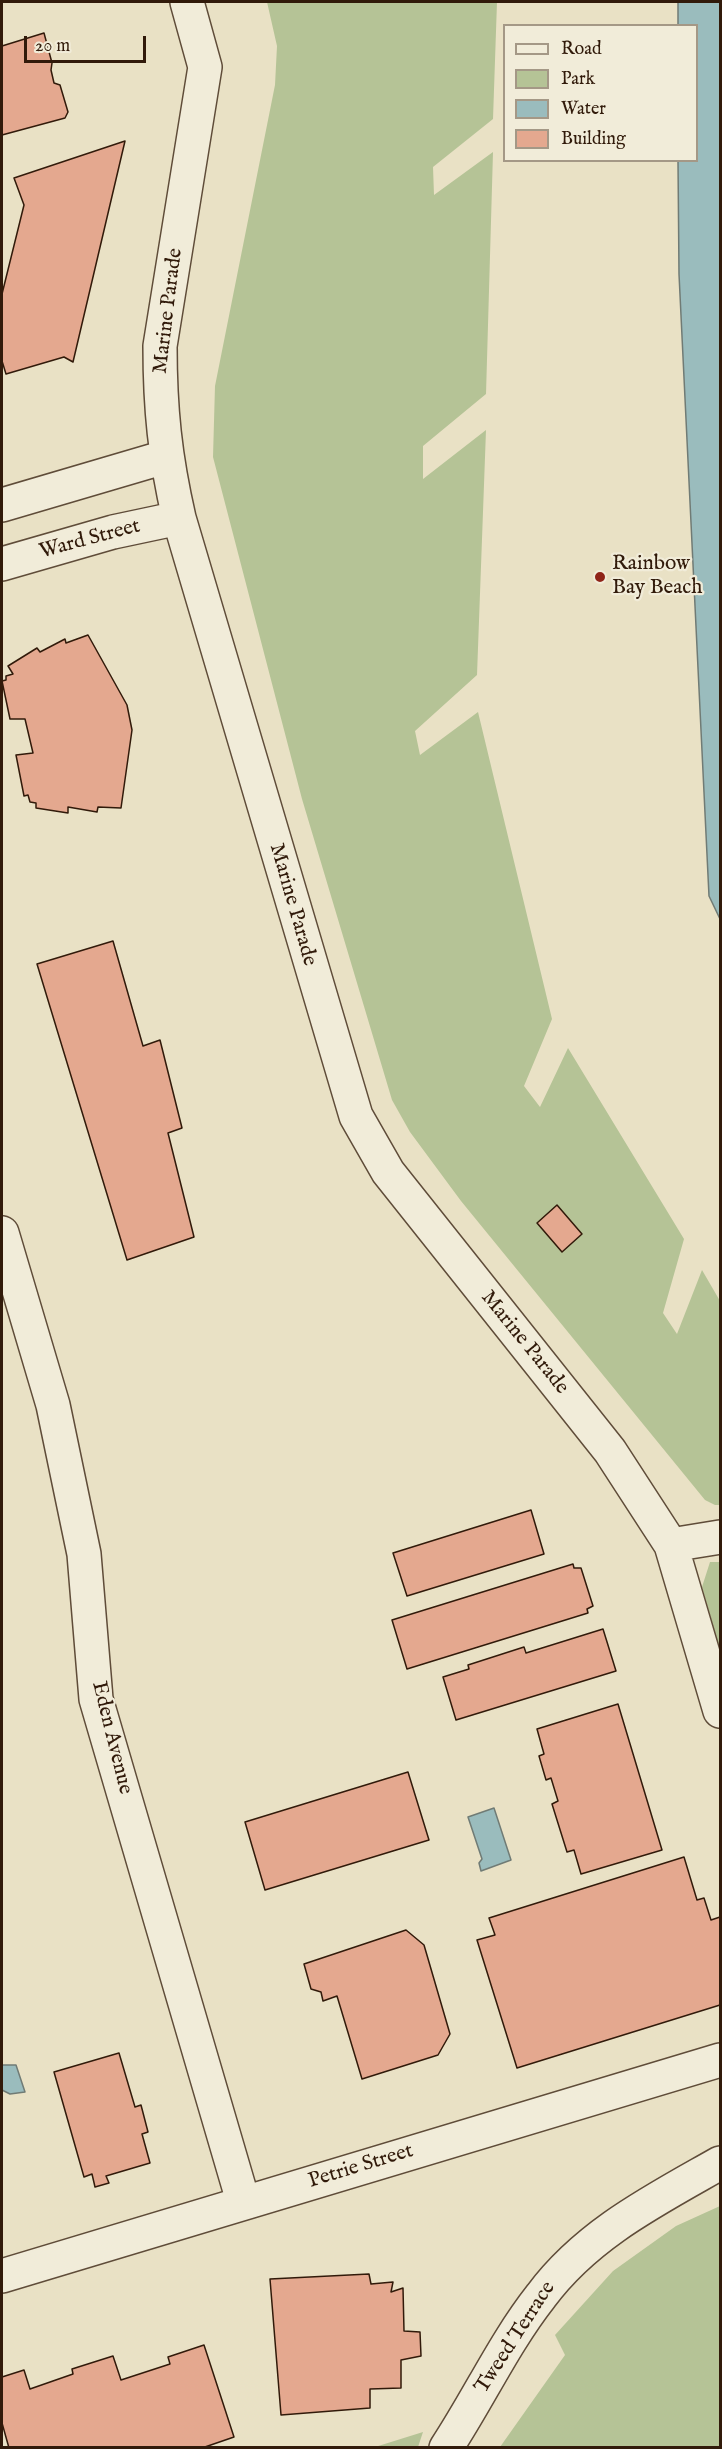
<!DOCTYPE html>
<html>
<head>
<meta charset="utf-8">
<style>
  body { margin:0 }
  #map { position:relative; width:722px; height:2449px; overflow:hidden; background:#e9e1c5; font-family:"IM FELL English",serif }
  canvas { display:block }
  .frame { position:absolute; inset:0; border:3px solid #311a0a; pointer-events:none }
  .legend { position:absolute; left:503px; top:24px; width:195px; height:138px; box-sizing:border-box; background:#f1ecd9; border:2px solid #a49886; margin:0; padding:8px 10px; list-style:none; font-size:18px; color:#311a0a }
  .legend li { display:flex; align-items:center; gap:12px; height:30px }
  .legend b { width:30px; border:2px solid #a49886 }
  .scale { position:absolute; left:24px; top:36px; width:122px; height:27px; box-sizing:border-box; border:3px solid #311a0a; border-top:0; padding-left:8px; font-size:18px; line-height:21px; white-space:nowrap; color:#311a0a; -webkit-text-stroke:4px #f1ecd9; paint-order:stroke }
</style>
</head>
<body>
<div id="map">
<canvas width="722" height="2449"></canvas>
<div class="frame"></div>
<ul class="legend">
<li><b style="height:8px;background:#f1ecd9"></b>Road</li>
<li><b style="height:16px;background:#b5c396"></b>Park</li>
<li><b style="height:16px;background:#9abcbd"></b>Water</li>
<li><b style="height:16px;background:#e4a88f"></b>Building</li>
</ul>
<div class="scale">20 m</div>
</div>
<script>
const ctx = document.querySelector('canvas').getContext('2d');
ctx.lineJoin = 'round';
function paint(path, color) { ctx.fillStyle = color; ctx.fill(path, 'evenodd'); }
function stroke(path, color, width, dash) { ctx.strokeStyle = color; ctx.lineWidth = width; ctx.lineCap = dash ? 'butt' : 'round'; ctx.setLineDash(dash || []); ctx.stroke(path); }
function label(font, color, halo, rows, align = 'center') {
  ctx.font = font + ' "IM FELL English",serif'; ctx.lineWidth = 4.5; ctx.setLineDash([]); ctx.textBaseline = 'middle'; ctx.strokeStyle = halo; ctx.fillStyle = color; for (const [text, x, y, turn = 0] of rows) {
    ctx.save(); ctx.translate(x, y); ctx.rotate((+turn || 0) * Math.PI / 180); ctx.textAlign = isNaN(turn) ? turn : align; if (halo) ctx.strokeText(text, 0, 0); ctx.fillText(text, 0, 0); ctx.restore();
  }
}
const green = new Path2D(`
  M267,2H497L493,119L433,167L434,195L493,152L486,394L423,446V479L486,430L477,675L415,731L420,755L478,712L552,1019L524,1086L540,1107L568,1048L684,1239L663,1313L677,1334L702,1270L720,1301V1505H715L705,1500L461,1201L410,1132L392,1100L302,799L213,457L215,386L275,85L277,46Z
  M710,1562H720V1650L702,1587Z
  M720,2206V2447H500L565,2355L555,2335L613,2271L676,2226Z
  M423,2432L418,2447H375Z`);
const water = new Path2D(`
  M678,2H720V919L709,896L679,274L678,161L696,160V26L678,25Z
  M494,1808L511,1860L481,1871L479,1863L482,1859L468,1817Z
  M2,2065H16L25,2092L10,2094L2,2090Z`);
const building = new Path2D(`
  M44,33L52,63L51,70L54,83L60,85L68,112L65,118L2,135V46Z
  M125,141L73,362L64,357L6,374L2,361V294L24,205L14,178Z
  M88,635L127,705L132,730L121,808L98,807L97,812L68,807V813L36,808V803L30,802L28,795L24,796L16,755L33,753L25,719H10L2,681L6,680V676L13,674L8,666L37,648L40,652L65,639L66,643Z
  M113,941L143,1046L160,1040L182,1128L168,1133L194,1237L127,1260L37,964Z
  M557,1205L582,1234L562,1252L537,1223Z
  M531,1510L544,1554L407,1596L393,1553Z
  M573,1564L574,1568H581L593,1606L587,1609L588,1613L407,1669L392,1620Z
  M603,1629L616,1671L456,1720L443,1677L469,1669L468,1665L524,1647L526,1653Z
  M618,1704L662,1850L581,1874L574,1850L567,1852L552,1804L558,1801L551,1778L546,1780L539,1756L544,1754L537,1729Z
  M408,1772L429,1840L265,1890L245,1822Z
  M684,1857L697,1900L704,1898L711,1920L720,1917V2005L517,2068L477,1940L495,1935L489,1918Z
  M406,1930L424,1945L450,2034L438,2055L362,2079L337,1996L323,2001L321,1992L311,1989L304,1964Z
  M119,2053L135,2107L141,2105L148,2132L142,2134L150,2163L106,2176L109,2183L95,2187L92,2174L84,2177L54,2072Z
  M369,2274L371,2284L393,2282L391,2292L403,2288L404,2331L420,2332L421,2356L401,2360V2388L370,2389V2408L281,2415L270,2279Z
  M204,2345L234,2437L202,2448H9L2,2423V2377L24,2370L30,2389L73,2374L72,2369L113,2356L121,2380L170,2364L168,2357Z`);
const minor = new Path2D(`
  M187,2L205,67L160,346C160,409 165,457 179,518L356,1116L388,1172L610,1451L671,1545L720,1711
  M2,505L165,457
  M2,564L113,532L179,518
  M2,1233L53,1405L84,1554L96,1699L243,2201
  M671,1545L720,1537
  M2,2276L720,2060
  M446,2448C479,2398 504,2343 541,2296C587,2234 655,2200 720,2163`);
const markers = [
  [600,577,6,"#8f2418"]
];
const streetNames = [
  ["Marine Parade",169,311,-83],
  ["Ward Street",90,540,-15],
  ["Marine Parade",292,905,74],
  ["Marine Parade",524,1343,51],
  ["Eden Avenue",111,1738,76],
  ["Petrie Street",361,2167,-17],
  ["Tweed Terrace",516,2338,-57]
];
const poiNames = [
  ["Rainbow",612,565],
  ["Bay Beach",612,589]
];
paint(green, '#b5c396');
paint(water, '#9abcbd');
stroke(water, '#707b75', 1.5);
paint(building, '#e4a88f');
stroke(building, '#311a0a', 1.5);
stroke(minor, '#5f4c39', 36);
stroke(minor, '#f1ecd9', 33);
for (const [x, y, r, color] of markers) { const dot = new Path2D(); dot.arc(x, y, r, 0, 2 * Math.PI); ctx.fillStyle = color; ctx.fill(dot); stroke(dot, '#f1ecd9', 2); }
label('21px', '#311a0a', '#f1ecd9', streetNames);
label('21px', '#311a0a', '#f1ecd9', poiNames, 'left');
</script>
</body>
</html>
